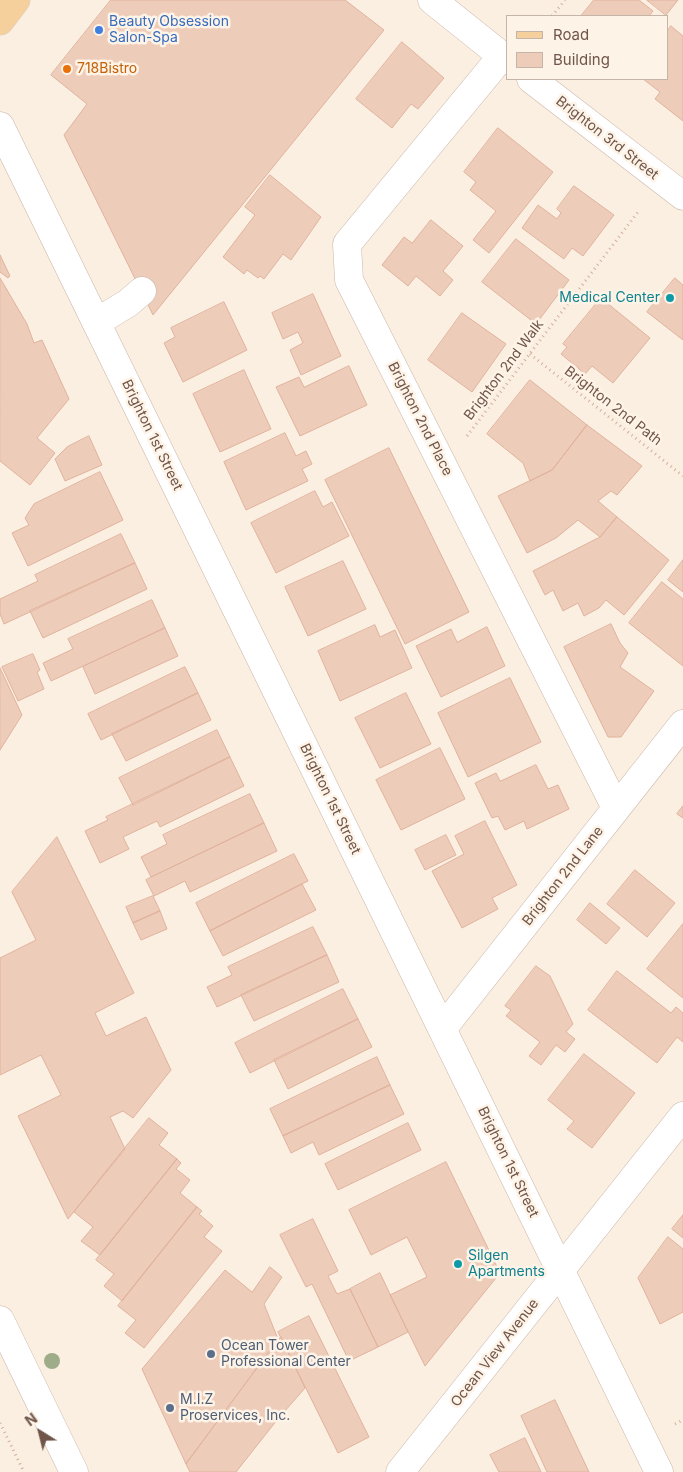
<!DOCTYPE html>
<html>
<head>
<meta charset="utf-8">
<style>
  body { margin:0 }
  #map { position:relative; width:683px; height:1472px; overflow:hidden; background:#fbefe1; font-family:Inter,sans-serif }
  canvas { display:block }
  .legend { position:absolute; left:506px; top:15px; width:162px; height:65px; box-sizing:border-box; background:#fef3e7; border:1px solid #c5b4a8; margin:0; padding:6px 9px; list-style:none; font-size:15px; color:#70554a }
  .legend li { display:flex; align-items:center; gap:10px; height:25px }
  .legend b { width:25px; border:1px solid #c5b4a8 }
  .north { position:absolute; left:15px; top:1407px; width:50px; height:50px; -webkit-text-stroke:4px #fef3e7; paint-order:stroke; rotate:324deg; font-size:14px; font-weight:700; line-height:20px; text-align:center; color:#70554a }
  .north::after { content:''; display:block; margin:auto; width:18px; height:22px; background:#70554a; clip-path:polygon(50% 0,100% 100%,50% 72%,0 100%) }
</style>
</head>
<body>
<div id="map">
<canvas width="683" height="1472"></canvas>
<ul class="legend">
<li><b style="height:6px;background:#f6d09c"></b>Road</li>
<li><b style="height:14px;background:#eeccba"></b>Building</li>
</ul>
<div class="north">N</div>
</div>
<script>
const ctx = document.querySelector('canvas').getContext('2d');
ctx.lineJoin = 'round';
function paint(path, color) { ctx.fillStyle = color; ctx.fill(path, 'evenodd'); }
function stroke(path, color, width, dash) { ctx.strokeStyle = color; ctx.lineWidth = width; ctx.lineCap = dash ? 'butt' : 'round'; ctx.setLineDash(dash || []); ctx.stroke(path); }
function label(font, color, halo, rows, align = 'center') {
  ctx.font = font + ' Inter,sans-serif'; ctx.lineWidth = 5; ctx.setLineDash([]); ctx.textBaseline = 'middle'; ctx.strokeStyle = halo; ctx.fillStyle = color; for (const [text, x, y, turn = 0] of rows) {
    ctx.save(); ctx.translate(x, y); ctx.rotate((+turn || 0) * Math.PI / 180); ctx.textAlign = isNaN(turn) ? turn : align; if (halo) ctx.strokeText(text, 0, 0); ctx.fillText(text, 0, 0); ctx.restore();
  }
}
const building = new Path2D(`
  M111,0H345L384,30L153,315L64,135L87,104L51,75Z
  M594,0H639L653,11L649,16H581Z
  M647,0H678L666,15Z
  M671,26L683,36V121L655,99L660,92L643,79H667V32Z
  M402,42L444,78L418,109L411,104L392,128L356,99Z
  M498,128L553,172L489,253L473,240L496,211L470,190L476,182L464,172Z
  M270,175L321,217L291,260L283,254L264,279L260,276L258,278L247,270L244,274L223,257L255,215L245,207Z
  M574,186L614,215L583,256L572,248L564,259L522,228L538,205L557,219L561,213L557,209Z
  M431,220L463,246L443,271L453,280L440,296L416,276L408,286L382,265L404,237L412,243Z
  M516,239L569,280L536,324L482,282Z
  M0,255L10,276L8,278L0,272Z
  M0,278L27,324L34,343L42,340L69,399L37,438L55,453L30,485L0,461Z
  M675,278L683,285V340L647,312Z
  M313,294L341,356L301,375L290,350L303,343L298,332L283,339L272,313Z
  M601,298L650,338L613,383L592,366L585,374L561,354L567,347L563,344Z
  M224,302L247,350L183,382L164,343L175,337L171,328Z
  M462,313L506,344L472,392L428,360Z
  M349,366L367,405L300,436L276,387L299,377L304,387Z
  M244,370L271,429L220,452L193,394Z
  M530,380L587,425L552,470L530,481L523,463L487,434Z
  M587,425L642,466L617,495L611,491L598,501L617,517L600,537L578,520L556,538L527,553L498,496L552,470Z
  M285,433L296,456L306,451L312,464L302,469L308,481L246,510L224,462Z
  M89,436L102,465L65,481L55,459L67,447Z
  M389,448L469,612L405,644L325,480Z
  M100,472L123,520L28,566L12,533L29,525L25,518L34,504Z
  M315,491L323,507L332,502L349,536L276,573L251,523Z
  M617,517L669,560L624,615L606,600L599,608L584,616L578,603L563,611L553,590L545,595L533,571L600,537Z
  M121,534L135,563L4,624L0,614V599L38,581L35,575Z
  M683,560V592L668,580Z
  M343,561L366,609L308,636L285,587Z
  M135,563L147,589L43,638L30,611Z
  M662,582L683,599V666L629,623Z
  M152,600L165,628L51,681L43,663L73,649L68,639Z
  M611,624L620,643L628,653L620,667L654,691L621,737H608L564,647Z
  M375,625L380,637L395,630L412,668L340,701L318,651Z
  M487,627L505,666L441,697L416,646L451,629L457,642Z
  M165,628L178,656L95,694L83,667Z
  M33,654L40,670L37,672L44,689L18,701L2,667Z
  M185,667L198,693L101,740L88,714Z
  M0,668L22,715L0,750Z
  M510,678L541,742L468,777L438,713Z
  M198,693L211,720L126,761L112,734Z
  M406,693L431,744L380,768L355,718Z
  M217,730L230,757L133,805L119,778Z
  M440,748L465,799L401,830L376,780Z
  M230,757L244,786L160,827L157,821L123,837L129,849L100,863L85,831L108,820L106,817Z
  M536,765L548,789L558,785L569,809L527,829L524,821L505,830L498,816L492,818L475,783L496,773L500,781Z
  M250,794L264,823L151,877L141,857L167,844L163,835Z
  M683,806V818L677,814Z
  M485,821L517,885L492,898L498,909L462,928L432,871L464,854L455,836Z
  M264,823L277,851L190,892L185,881L154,896L146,880Z
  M446,835L456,855L425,870L415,850Z
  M57,837L134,993L95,1013L106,1036L146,1017L171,1070L133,1118L123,1111L110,1117L125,1149L68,1219L18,1116L61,1095L41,1055L0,1075V958L36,940L12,892Z
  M294,854L308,881L210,931L196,903Z
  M635,870L675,903L647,937L607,904Z
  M302,884L316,910L223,956L210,931Z
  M153,896L160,911L133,923L126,907Z
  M590,903L620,928L606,944L577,920Z
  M160,911L167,929L141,940L133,923Z
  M683,924V998L647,969Z
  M313,927L327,955L217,1007L207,987L232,975L228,967Z
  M327,955L339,982L254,1021L241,995Z
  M536,966L550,976L573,1024L566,1032L575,1039L565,1052L556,1045L541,1065L529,1056L540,1042L506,1016L511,1010L505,1006Z
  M617,971L671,1013L676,1007L683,1013V1042L677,1037L657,1063L588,1010Z
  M343,989L358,1019L250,1073L235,1043Z
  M358,1019L372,1047L288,1089L274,1060Z
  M584,1054L635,1093L592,1148L567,1129L574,1121L548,1100Z
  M377,1057L390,1085L283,1136L270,1109Z
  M390,1085L404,1114L319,1155L313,1142L291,1153L283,1136Z
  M149,1118L168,1133L159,1145L177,1159L100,1255L81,1241L93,1227L74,1212Z
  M408,1123L421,1150L338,1190L325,1164Z
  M177,1159L181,1163L176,1169L190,1180L180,1193L197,1207L122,1301L104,1286L114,1274L96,1260Z
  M446,1162L500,1273L425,1366L390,1295L427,1277L407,1237L371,1255L349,1210Z
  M197,1207L202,1211L199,1214L213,1226L204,1237L222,1251L144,1348L125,1333L136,1320L118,1306Z
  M683,1215V1238L672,1229Z
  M313,1219L338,1271L328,1276L337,1294L350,1289L378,1347L349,1361L312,1284L306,1287L280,1235Z
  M668,1237L683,1249V1312L660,1324L638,1278Z
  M270,1267L282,1277L264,1304L278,1339L186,1464L142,1369L225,1270L252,1292Z
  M380,1273L408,1332L378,1347L350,1289Z
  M309,1316L369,1437L338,1453L278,1332Z
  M281,1337L305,1388L277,1420L236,1472H190L186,1464Z
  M555,1400L589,1472H547L521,1416Z
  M525,1438L541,1472H499L490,1455Z`);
const path = new Path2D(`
  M552,16L565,0
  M530,354L683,476
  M467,436L638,212
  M0,1423L24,1472
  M675,1424L683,1420`);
const minor = new Path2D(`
  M432,0L507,60
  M502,56L347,244L349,280L616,808
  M531,79L683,196
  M0,126L659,1472
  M97,322L128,303L142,291
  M443,1028L683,724
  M0,1320L74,1472
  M400,1472L683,1116`);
const major = new Path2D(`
  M0,21L16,0`);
const trees = [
  [52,1361]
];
const markers = [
  [99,30,5,"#3f7fe0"],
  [67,69,5,"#e8710a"],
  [670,298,5,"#0f9aa8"],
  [458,1264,5,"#0f9aa8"],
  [211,1354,5,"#5c6f8a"],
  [170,1408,5,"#5c6f8a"]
];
const shopNames = [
  ["Beauty Obsession",109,22],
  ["Salon-Spa",109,38]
];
const foodNames = [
  ["718Bistro",77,69]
];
const streetNames = [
  ["Brighton 3rd Street",607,138,38],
  ["Brighton 2nd Walk",504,370,-53],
  ["Brighton 2nd Path",613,406,38],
  ["Brighton 2nd Place",420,419,63],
  ["Brighton 1st Street",152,435,64],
  ["Brighton 1st Street",330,799,64],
  ["Brighton 2nd Lane",563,876,-52],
  ["Brighton 1st Street",508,1162,64],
  ["Ocean View Avenue",495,1353,-52]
];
const cultureNames = [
  ["Medical Center",660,298],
  ["Silgen",468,1256,"left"],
  ["Apartments",468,1272,"left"]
];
const serviceNames = [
  ["Ocean Tower",221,1346],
  ["Professional Center",221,1362],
  ["M.I.Z",180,1400],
  ["Proservices, Inc.",180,1416]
];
paint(building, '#eeccba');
stroke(building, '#e0b29c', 1);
stroke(minor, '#cab6a9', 29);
stroke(major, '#d7cfcc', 29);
stroke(path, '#d3af9e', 3, [1, 4]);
stroke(minor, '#fff', 28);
stroke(major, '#f6d09c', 28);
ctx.fillStyle = '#9fac8a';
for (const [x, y] of trees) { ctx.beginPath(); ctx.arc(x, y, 8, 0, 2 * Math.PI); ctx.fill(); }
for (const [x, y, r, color] of markers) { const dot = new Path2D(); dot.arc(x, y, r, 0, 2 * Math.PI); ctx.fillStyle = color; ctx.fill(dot); stroke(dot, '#fef3e7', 2); }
label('14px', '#366cbe', '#fef3e7', shopNames, 'left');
label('14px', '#c56008', '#fef3e7', foodNames, 'left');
label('14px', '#70554a', '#fef3e7', streetNames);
label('14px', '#0d838f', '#fef3e7', cultureNames, 'right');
label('14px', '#4e5e75', '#fef3e7', serviceNames, 'left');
</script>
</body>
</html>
